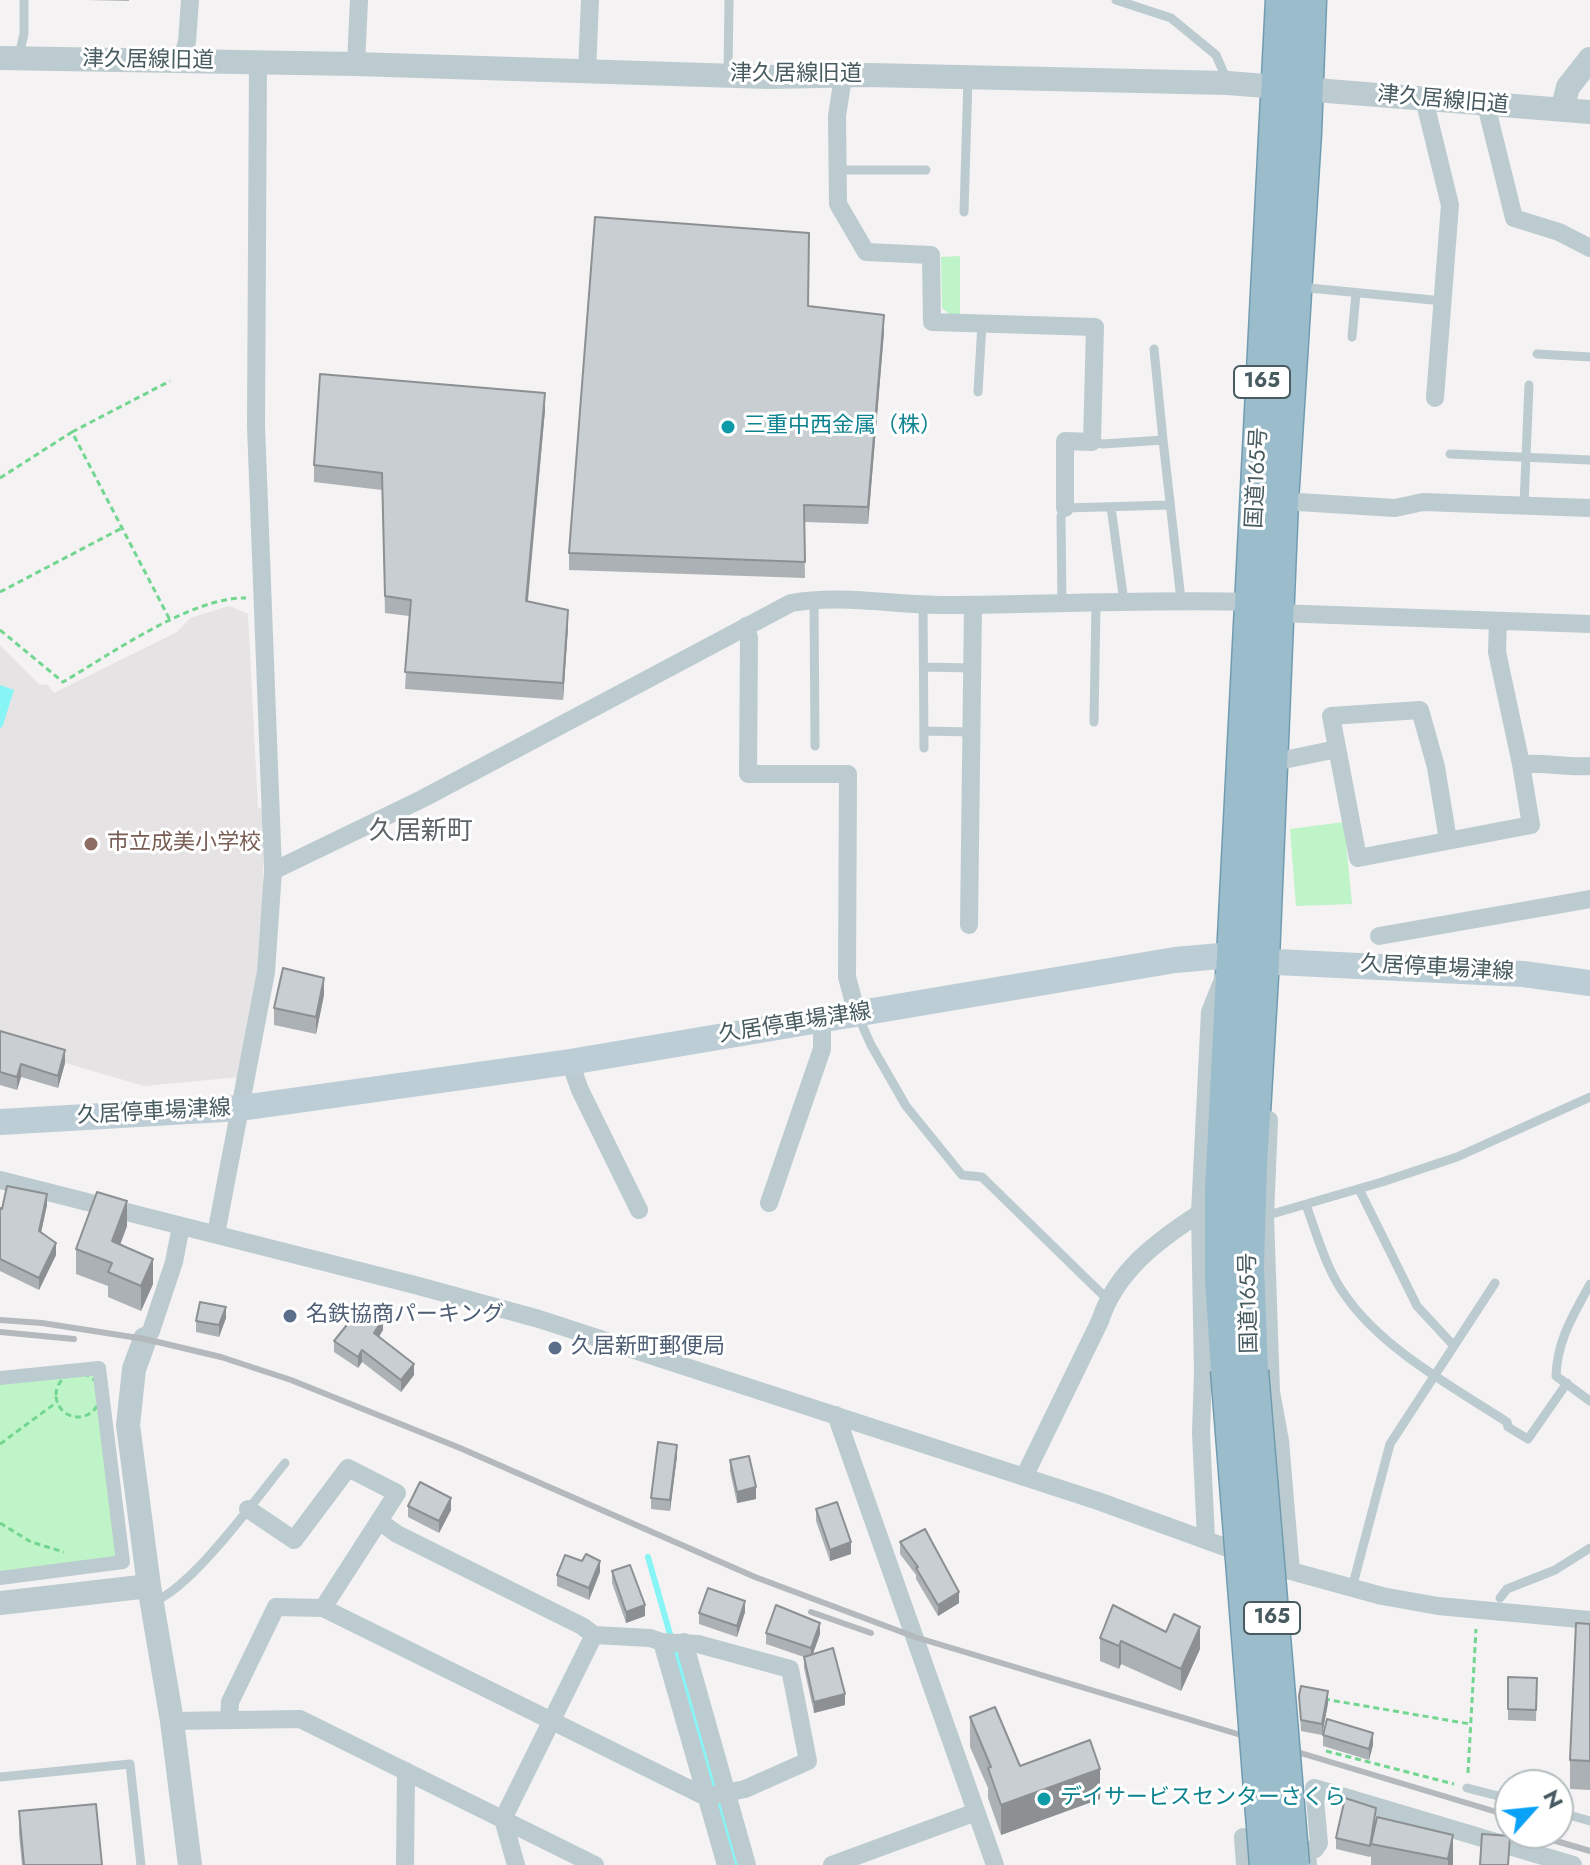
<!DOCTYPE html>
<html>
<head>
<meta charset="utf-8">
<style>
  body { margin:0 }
  #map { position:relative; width:1590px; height:1865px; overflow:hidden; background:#f4f2f2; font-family:Jost,sans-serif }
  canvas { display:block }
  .north { position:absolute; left:1494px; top:1769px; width:80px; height:80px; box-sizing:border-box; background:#fff; border:2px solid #b5bdc0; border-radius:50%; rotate:63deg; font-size:22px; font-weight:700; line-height:32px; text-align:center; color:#475b61 }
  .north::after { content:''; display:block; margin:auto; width:28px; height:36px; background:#09a2f7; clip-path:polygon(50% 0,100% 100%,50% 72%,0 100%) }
</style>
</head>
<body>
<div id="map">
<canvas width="1590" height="1865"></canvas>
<div class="north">N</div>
</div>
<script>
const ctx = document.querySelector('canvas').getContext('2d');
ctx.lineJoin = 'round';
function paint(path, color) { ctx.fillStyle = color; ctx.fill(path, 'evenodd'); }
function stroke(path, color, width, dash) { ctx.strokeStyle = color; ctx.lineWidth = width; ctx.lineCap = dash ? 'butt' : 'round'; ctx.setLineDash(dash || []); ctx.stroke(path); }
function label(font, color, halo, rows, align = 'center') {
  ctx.font = font + ' Jost,"Noto Sans JP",sans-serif'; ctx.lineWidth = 6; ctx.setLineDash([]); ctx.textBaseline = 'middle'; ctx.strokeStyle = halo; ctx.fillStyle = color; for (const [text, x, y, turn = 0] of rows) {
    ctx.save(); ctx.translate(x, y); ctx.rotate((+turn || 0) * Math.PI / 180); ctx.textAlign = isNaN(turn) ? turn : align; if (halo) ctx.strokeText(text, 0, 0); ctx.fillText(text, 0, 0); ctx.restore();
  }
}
const education = new Path2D(`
  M229,606L248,614L258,808H263V906L257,974L240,1077L144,1086L0,1044V645L40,685L47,684L54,693L177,632L190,618Z`);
const green = new Path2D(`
  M960,256V315L949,314L942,308L941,257Z
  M1344,822L1352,904L1296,906L1290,829Z
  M99,1368L123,1562L0,1578V1378Z`);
const water = new Path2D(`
  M0,685L14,690L2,728L0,727Z`);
const stream = new Path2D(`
  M648,1557L736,1865`);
const path = new Path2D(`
  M72,432L170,381
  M0,478L72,432L170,620
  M0,592L122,528
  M0,630L63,682C111,654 191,597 246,598
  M56 1395a22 22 0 1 1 44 0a22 22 0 1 1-44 0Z
  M0,1444L57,1402
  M0,1523L31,1542L64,1552
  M1324,1699L1470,1724
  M1326,1751L1454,1784
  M1468,1773L1476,1629`);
const service = new Path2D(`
  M1116,0L1171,18L1216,55L1227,80
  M19,55L24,34V0
  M728,73L729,0
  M838,170H926
  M964,212L968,78
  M1299,287L1443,301
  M1352,337L1356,293
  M1154,349L1163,440
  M1537,354L1590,357
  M978,392L982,324
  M1092,442L1103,444L1163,440L1181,600
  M1450,454L1590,460
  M1524,505L1529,385
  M1111,507L1124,602
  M814,599L815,746
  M1062,604L1061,516L1065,508L1170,505
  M923,605L924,748
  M924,667L972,668
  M1094,722L1096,603
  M924,731L972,732
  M859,1018L871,1045L906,1106L962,1175L982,1177L1107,1299
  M1359,1189L1417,1306L1454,1346
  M1306,1205C1317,1234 1326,1269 1345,1295C1382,1349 1453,1387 1507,1422L1508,1427L1528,1439L1567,1383
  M1265,1216L1382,1182L1457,1157L1590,1097
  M1590,1284C1574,1314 1557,1340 1556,1376L1590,1401
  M1352,1588L1390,1444L1495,1283
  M1500,1598L1507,1589L1555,1570L1590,1548
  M154,1601C191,1589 258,1496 285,1463
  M0,1777L130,1764L141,1865
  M1467,1788L1510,1799
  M1558,1812L1590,1821`);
const pedestrian = new Path2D(`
  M0,1378L99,1368L123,1562L0,1578`);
const minor = new Path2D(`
  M181,61L187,42L190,0
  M356,64L359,0
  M587,72L590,0
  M843,77L837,116L838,204L866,252L931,255L932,322L1095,327L1092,442L1065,441V508
  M1424,99L1450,205L1435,398
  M1486,105L1514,218L1559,232L1590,248
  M1282,501L1395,508L1423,502L1590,508
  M1277,613L1590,624
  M746,626L749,638L748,774H848L847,977L857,1014
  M1274,762L1337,749
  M1521,764C1545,762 1567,768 1590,766
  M1448,840L1436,767L1420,710L1331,716L1358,858L1531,825L1521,764L1497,652L1498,621
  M273,871L422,799L791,603C842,594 893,605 944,605C1047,605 1149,599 1252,602
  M969,925L973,605
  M1379,936L1590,899
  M570,1062L580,1090L639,1210
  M1269,1120L1265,1216L1271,1392L1280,1441L1291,1571
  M0,1180L415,1285L539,1319L1098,1501L1291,1571L1382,1596L1438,1606L1590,1620
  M769,1203L822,1049V1018
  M216,1234L266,972L273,871L256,426L258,63
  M145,1339L151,1331L174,1262L181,1226
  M836,1415L995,1865
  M1024,1477L1100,1321C1116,1271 1157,1241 1200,1213
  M248,1509L294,1540L348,1468L397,1493L323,1608
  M379,1521L397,1534L582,1626L594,1635
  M1206,1539L1201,1433L1203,1372L1200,1213L1210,1012L1224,977
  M684,1642L747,1865
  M229,1720L230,1702L276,1607L323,1608L706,1797L745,1789L808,1761L790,1669L698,1644L662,1642
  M172,1721L300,1719L595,1865
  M405,1865L406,1771
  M516,1865L503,1819L594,1635L650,1638L662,1642L726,1865
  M832,1865L976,1812
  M1245,1865L1243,1837L1273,1843
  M1308,1865L1307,1850L1315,1849L1319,1843L1314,1788L1573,1865`);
const tertiary = new Path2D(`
  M0,58L356,64L769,77L869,75L1228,83L1590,112
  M1562,110L1568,87L1590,59
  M145,1339L134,1369L128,1425L149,1586L172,1721L190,1865
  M0,1603L149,1586`);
const secondary = new Path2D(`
  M0,1122L241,1108L570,1062L1175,960L1232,955L1276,962L1523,974L1590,983`);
const trunk = new Path2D(`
  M1227,1370L1221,1280V1191L1282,0
  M1252,1371L1248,1266L1251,1164L1263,959L1282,501L1305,133L1310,0`);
const rail = new Path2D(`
  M0,1320L42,1323L145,1339L221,1357L291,1380L460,1448L755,1577L915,1637L1510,1816
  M0,1332L74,1339
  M811,1612L871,1633
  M1529,1833L1590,1851`);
const trunkBridge = new Path2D(`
  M1227,1370L1266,1865
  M1252,1371L1293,1865`);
const wall = new Path2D(`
  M87,0H129V1Z
  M808,306L884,332L868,524L804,522L805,578L569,570V553Z
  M545,410L528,601L568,627L563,700L405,689L409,616L385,613L382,490L314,482V465Z
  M324,995L316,1034L274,1025V1008Z
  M0,1031L65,1063L58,1088L21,1077L17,1090L0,1085Z
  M47,1205L41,1232L56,1255L39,1290L0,1271V1208L2,1209Z
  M127,1226L120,1245L153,1284L141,1311L108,1297V1286L76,1274V1249Z
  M226,1318L219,1337L196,1332V1321Z
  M383,1330L379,1337L414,1375L401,1392L362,1362L358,1368L334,1352V1341Z
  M677,1456L670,1511L651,1509V1498Z
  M730,1460L756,1499L737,1503L730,1471Z
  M408,1506L451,1510L439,1533L408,1517Z
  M816,1509L851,1554L830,1561L816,1521Z
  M900,1542L959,1603L938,1616L916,1579V1575L900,1554Z
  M612,1571L645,1616L626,1623L612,1583Z
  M600,1572L589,1600L557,1586V1575Z
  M745,1612L737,1637L699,1624V1613Z
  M1590,1624V1790L1570,1789V1760Z
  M766,1633L820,1634L813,1654L845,1705L814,1713L804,1668V1657L766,1644Z
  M1100,1638L1200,1649L1181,1691L1121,1664L1119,1669L1100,1661Z
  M1508,1677L1537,1678L1536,1721L1508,1720Z
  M1299,1696L1328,1703L1322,1735L1301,1731Z
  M970,1717L1020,1766L1100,1799L1001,1835L988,1798V1788L970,1747Z
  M1323,1735L1373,1745L1369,1760L1323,1746Z
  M19,1811L102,1865H22L19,1834Z
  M1376,1821L1453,1835V1865H1371V1856L1370,1857L1336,1849V1838Z`);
const shadedWall = new Path2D(`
  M884,315V332L868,524V507Z
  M545,393V410L526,618V601Z
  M568,610V627L563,700V683Z
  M324,978V995L316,1034V1017Z
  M65,1050V1063L58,1088V1076Z
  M21,1064V1077L17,1090V1077Z
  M47,1194V1205L39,1242V1231Z
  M127,1201V1226L112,1266V1241Z
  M56,1243V1255L39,1290V1278Z
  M153,1259V1284L141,1311V1286Z
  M226,1307V1318L219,1337V1325Z
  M383,1319V1330L374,1344V1333Z
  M362,1350V1362L358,1368V1357Z
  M414,1364V1375L401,1392V1380Z
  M677,1445V1456L670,1511V1500Z
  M756,1487V1499L737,1503V1492Z
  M451,1498V1510L439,1533V1521Z
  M851,1542V1554L830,1561V1550Z
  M600,1561V1572L589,1600V1588Z
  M959,1592V1603L938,1616V1605Z
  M745,1601V1612L737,1637V1626Z
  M645,1605V1616L626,1623V1612Z
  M820,1623V1634L811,1659V1648Z
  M1200,1627V1649L1181,1691V1669Z
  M1121,1641V1664L1119,1669V1646Z
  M1328,1691V1703L1322,1735V1724Z
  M845,1694V1705L814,1713V1702Z
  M1373,1733V1745L1369,1760V1749Z
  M1100,1769V1799L1001,1835V1805Z
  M1453,1835V1865H1448V1859Z`);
const building = new Path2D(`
  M595,217L809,233L808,306L884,315L868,507L804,505L805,562L569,553Z
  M320,374L545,393L526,601L568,610L563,683L405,672L411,600L385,596L382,473L314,465Z
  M283,968L324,978L316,1017L274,1008Z
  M0,1031L65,1050L58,1076L21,1064L17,1077L0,1072Z
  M7,1186L47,1194L39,1231L56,1243L39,1278L0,1259V1208L2,1209Z
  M97,1192L127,1201L112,1241L153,1259L141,1286L108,1272L112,1263L76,1249Z
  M200,1302L226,1307L219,1325L196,1321Z
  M363,1305L383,1319L374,1333L414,1364L401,1380L362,1350L358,1357L334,1341Z
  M658,1442L677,1445L670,1500L651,1498Z
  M749,1456L756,1487L737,1492L730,1460Z
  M420,1482L451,1498L439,1521L408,1506Z
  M837,1502L851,1542L830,1550L816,1509Z
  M925,1529L959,1592L938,1605L916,1568L918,1567L900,1542Z
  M586,1554L600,1561L589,1588L557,1575L565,1555L582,1561Z
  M630,1565L645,1605L626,1612L612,1571Z
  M708,1588L745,1601L737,1626L699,1613Z
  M776,1605L820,1623L811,1648L766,1633Z
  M1113,1605L1166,1632L1174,1614L1200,1627L1181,1669L1121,1641L1119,1646L1100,1638Z
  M1576,1623L1590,1624V1761L1570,1760Z
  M833,1648L845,1694L814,1702L804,1657Z
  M1508,1677L1537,1678L1536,1710L1508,1709Z
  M1301,1686L1328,1691L1322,1724L1301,1720L1299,1696Z
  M995,1707L1020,1766L1090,1740L1100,1769L1001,1805L988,1768L991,1767L970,1717Z
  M1327,1719L1373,1733L1369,1749L1323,1735Z
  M1345,1798L1376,1808L1370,1846L1336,1838Z
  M96,1804L102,1865H24L19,1811Z
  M1377,1817L1453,1835L1448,1859L1371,1844Z
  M1482,1834L1510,1836L1508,1865H1480Z`);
const markers = [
  [728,427,8,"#0f9aa8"],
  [91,844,8,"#8d6e63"],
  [290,1316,8,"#5c6f8a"],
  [555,1348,8,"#5c6f8a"],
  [1044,1799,8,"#0f9aa8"]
];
const shields = [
  [1262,382,56],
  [1272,1618,56]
];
const shieldNames = [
  ["165",1262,382],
  ["165",1272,1618]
];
const streetNames = [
  ["津久居線旧道",148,61,1],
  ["津久居線旧道",796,75],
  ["津久居線旧道",1443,101,5],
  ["国道165号",1258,478,-87],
  ["久居停車場津線",1437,969,3],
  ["久居停車場津線",795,1024,-9],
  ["久居停車場津線",154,1113,-3],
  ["国道165号",1250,1303,-91]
];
const cultureNames = [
  ["三重中西金属（株）",744,427],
  ["デイサービスセンターさくら",1060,1799]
];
const educationNames = [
  ["市立成美小学校",107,844]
];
const serviceNames = [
  ["名鉄協商パーキング",306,1316],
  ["久居新町郵便局",571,1348]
];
const quarterNames = [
  ["久居新町",421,833]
];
paint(education, '#e5e3e4');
paint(green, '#bef4c8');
paint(water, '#87f5f5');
stroke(stream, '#87f5f5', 6);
stroke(trunk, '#719cb0', 35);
stroke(path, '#72d690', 3, [6, 4]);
stroke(service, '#bccbcf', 9);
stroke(pedestrian, '#bccbcf', 14);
stroke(minor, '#bccbcf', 18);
stroke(tertiary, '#bccbcf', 24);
stroke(secondary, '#bccdd5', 26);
stroke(trunk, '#9bbccb', 32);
stroke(rail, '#b3b9bd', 6);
stroke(trunkBridge, '#719cb0', 35, []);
stroke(trunkBridge, '#9bbccb', 32);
paint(wall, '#acb1b5');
paint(shadedWall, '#8c9093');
paint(building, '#c8ced2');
stroke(building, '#8c9093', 2);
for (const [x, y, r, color] of markers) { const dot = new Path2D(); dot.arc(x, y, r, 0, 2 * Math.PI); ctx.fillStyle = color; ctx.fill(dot); stroke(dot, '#fff', 3); }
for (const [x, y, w] of shields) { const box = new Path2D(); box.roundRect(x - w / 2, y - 16, w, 32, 6); ctx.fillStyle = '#fff'; ctx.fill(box); stroke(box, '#475b61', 2); }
label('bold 20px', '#475b61', null, shieldNames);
label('22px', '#475b61', '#fff', streetNames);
label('22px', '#0d838f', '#fff', cultureNames, 'left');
label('22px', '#785e54', '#fff', educationNames, 'left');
label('22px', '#4e5e75', '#fff', serviceNames, 'left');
label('26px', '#5d6468', '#fff', quarterNames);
</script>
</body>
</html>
